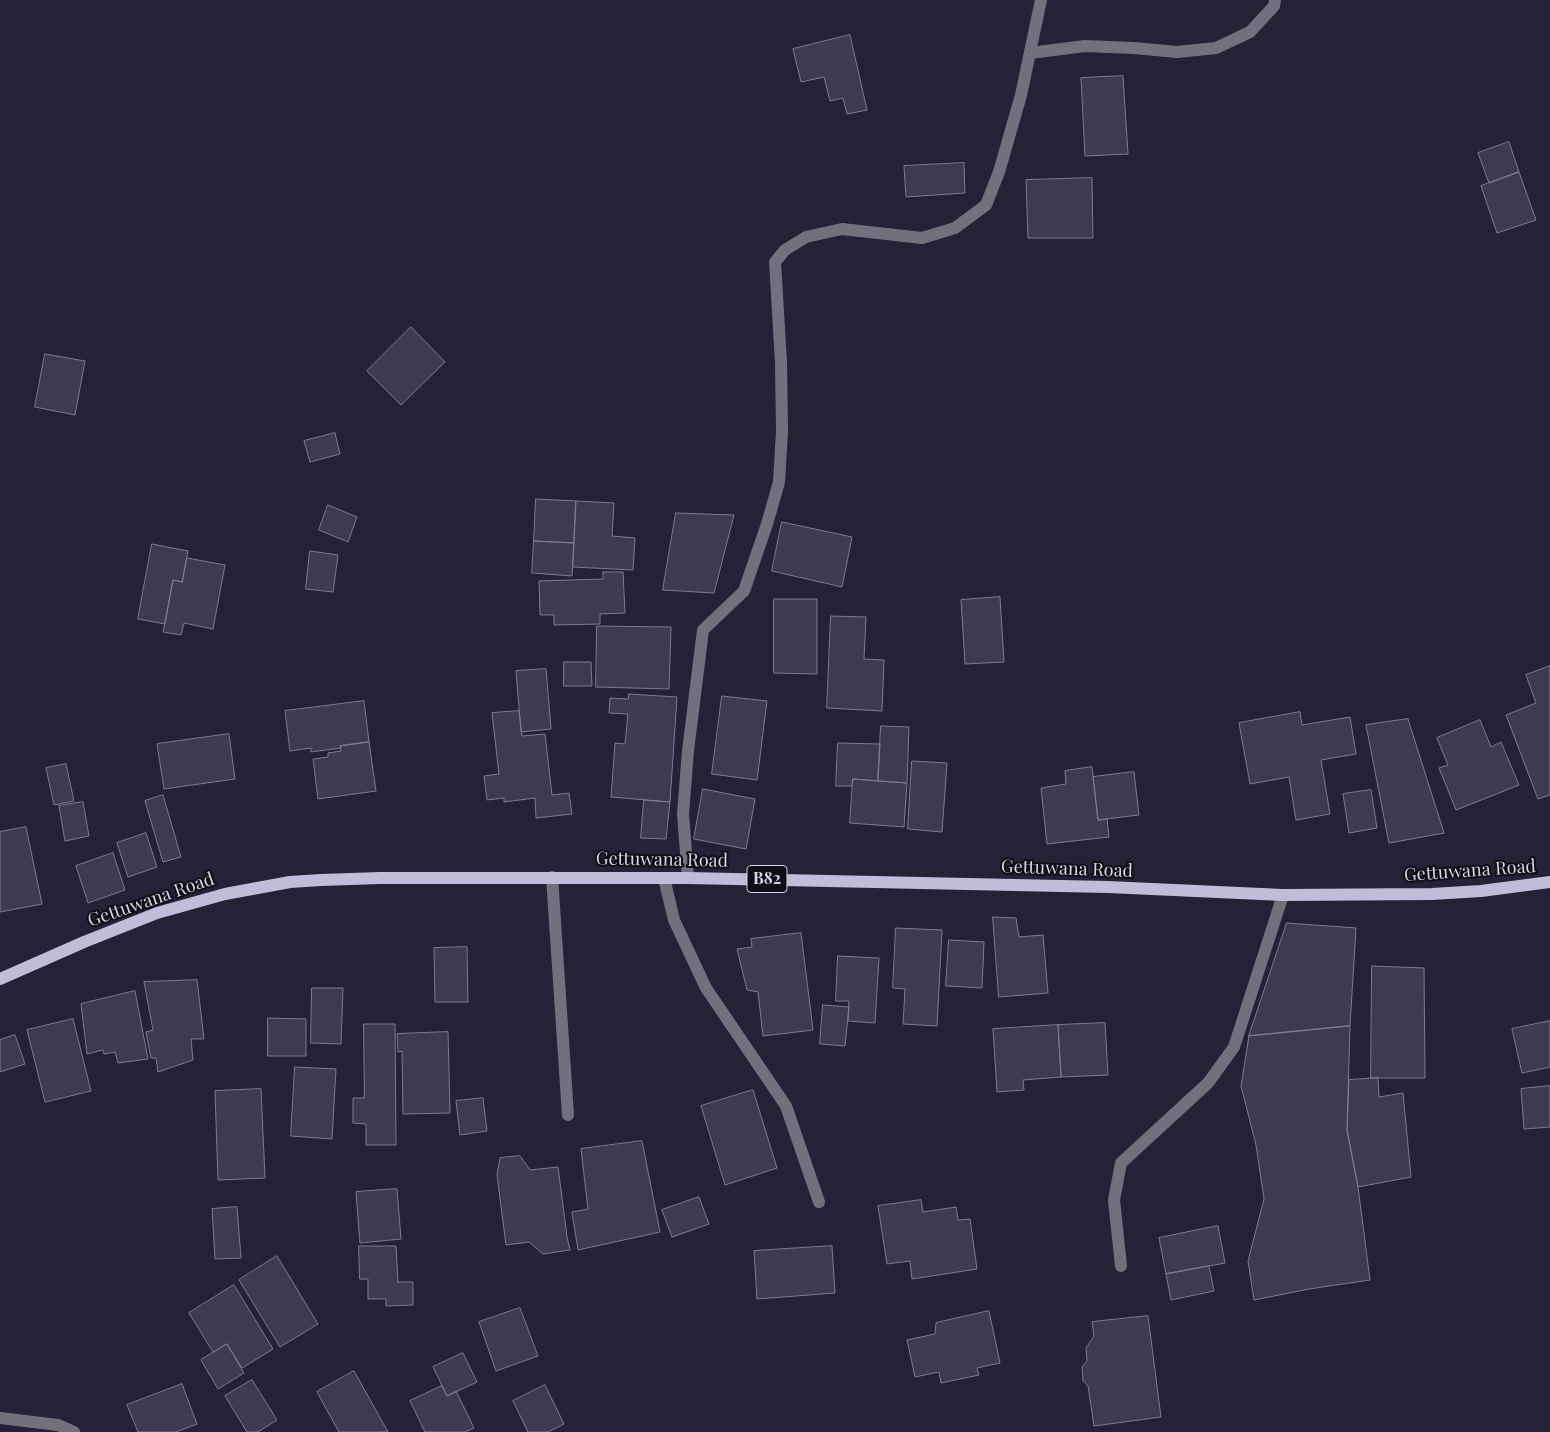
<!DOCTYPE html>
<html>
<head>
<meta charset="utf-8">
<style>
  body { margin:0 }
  canvas { display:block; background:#262136 }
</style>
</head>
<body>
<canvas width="1550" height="1432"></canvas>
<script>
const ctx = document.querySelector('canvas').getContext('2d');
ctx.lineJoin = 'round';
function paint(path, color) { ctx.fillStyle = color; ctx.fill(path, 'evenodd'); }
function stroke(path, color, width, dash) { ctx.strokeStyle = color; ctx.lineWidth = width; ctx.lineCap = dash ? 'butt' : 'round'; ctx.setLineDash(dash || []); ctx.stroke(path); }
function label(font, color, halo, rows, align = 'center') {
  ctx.font = font + ' "Playfair Display",serif'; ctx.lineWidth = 4; ctx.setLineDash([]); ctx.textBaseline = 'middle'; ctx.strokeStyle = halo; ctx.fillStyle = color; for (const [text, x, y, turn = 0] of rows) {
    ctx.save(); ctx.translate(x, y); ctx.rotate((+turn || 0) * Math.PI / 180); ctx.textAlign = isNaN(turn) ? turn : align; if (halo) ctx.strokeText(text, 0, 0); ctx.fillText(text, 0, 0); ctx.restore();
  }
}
const building = new Path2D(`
  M850,35L867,110L847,114L843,98L830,101L824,77L801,82L793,49Z
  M1123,76L1128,154L1085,156L1081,78Z
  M1509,142L1519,172L1489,183L1478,153Z
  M964,163L965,193L906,197L904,166Z
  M1519,172L1536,220L1497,233L1481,186Z
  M1092,178L1093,238H1028L1026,180Z
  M411,327L445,362L401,405L367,371Z
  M45,354L85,361L75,415L35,407Z
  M335,433L340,454L310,462L304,441Z
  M536,499L576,501L574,543L534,541Z
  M576,501L614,503L612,536L635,538L633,570L573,567Z
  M328,505L357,517L348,542L319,530Z
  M676,513L734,515L714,593L663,590Z
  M782,522L852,537L842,587L772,571Z
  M534,541L574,543L572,576L532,573Z
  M152,544L188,551L182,582L173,580L165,624L138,619Z
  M310,551L338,555L333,592L306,589Z
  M187,558L225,565L213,629L184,623L181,635L163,632L173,580L182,582Z
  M603,572H623L625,613L600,614V624L554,625V615H540L539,581L603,579Z
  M1000,597L1004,662L965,664L961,600Z
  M774,599H817V674L774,673Z
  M831,616L866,617L864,659L884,660L882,711L827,708Z
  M597,626L671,627L669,689L596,687Z
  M564,662H591L592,686H564Z
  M1550,666V795L1538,799L1506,715L1536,703L1526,675Z
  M546,669L551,729L521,732L516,671Z
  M629,694L677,697L670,802L611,797L615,743L625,744L628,714L609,713L610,698L628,699Z
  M722,696L767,701L757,780L712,774Z
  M364,701L369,742L340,746L341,748L311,752V748L290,751L285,711Z
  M519,711L522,736L545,734L552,795L569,793L572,814L536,818L535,798L504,802V798L487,800L484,776L499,774L492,713Z
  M1300,712L1302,725L1350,717L1356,754L1321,760L1330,814L1296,820L1289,777L1250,784L1239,723Z
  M1408,719L1444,833L1389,843L1366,725Z
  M1480,720L1491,747L1501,742L1519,785L1456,810L1439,768L1448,765L1437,738Z
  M881,726L909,727L907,783L878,781Z
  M229,734L235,779L164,789L157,744Z
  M369,742L376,791L318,799L313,759L328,757V753L341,751L340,746Z
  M838,743L880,744L878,781L853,779L852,786H836Z
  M912,761L947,763L942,832L908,829Z
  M66,764L74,801L54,805L46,768Z
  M1092,767L1098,820L1107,819L1109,837L1047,844L1041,788L1066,784L1065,771Z
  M1134,772L1139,815L1098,820L1093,777Z
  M853,779L907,783L904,827L850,823Z
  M703,789L755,799L746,849L694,839Z
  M1371,790L1377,828L1349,833L1343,794Z
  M163,795L181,857L163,862L145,801Z
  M644,800L670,802L666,839L641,838Z
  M83,802L89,836L65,841L59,806Z
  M26,827L42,904L0,912V832Z
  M146,833L157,867L128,877L117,843Z
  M113,853L125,890L88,903L76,866Z
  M993,917L1016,918L1019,937L1043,935L1048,993L999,997Z
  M1287,923L1356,928L1350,1026L1249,1036Z
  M896,928L942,930L937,1026L903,1024L905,989L893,988Z
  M801,933L813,1030L763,1036L758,992L747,990L737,949L752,947L751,939Z
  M949,940L984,942L982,988L946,986Z
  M467,947L468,1002H435L434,948Z
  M838,956L879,958L875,1023L848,1021L849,1001H836Z
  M1372,966L1424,968L1425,1078H1371Z
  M197,980L204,1039H191L193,1060L158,1072L156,1058H151L146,1032L153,1030L144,982Z
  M312,988H343L341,1044L311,1043Z
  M135,991L148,1059L118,1063L115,1052L104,1054L103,1050L87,1054L81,1004Z
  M823,1005L849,1007L845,1046L820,1044Z
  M268,1018L306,1019V1056H268Z
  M73,1019L91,1091L45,1102L27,1030Z
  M1550,1021V1067L1522,1073L1512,1029Z
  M1105,1023L1108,1075L1061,1077L1058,1025Z
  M364,1024H395L396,1145H366V1124L353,1123V1098H364Z
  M1058,1025L1061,1077L1023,1080L1024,1090L997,1092L993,1029Z
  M1350,1026L1347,1130L1358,1187L1370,1280L1309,1289L1254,1300L1248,1261L1264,1199L1256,1145L1241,1086L1249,1036Z
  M448,1032L450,1113L403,1114L402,1051L398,1052L397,1034Z
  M15,1035L25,1064L0,1072V1040Z
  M295,1067L336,1069L332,1139L291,1136Z
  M1378,1078L1379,1097L1403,1093L1411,1177L1358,1187L1347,1130L1349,1080Z
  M1550,1086V1127L1524,1129L1521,1089Z
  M261,1089L265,1178L218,1180L215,1091Z
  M753,1090L777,1168L725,1185L701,1106Z
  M483,1098L487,1131L460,1135L456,1101Z
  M642,1141L660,1232L578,1250L572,1212L588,1209L581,1149Z
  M520,1156L530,1170L558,1167L567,1237L570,1250L543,1254L529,1242L506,1245L497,1175L500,1158Z
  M397,1189L401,1239L360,1243L356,1192Z
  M699,1197L709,1224L672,1237L662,1210Z
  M921,1200L923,1212L956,1207L958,1220L970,1219L977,1269L912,1279L910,1261L887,1264L878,1206Z
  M237,1207L241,1258L215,1259L212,1209Z
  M1218,1226L1225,1263L1166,1274L1159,1238Z
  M359,1246H396L398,1282H413V1305L386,1306V1299H368V1279H360Z
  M832,1246L835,1293L757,1299L754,1251Z
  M277,1256L318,1324L280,1347L239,1280Z
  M1209,1266L1214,1291L1171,1300L1166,1274Z
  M234,1285L273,1349L242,1368L227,1344L213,1352L189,1313Z
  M520,1308L538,1356L496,1371L479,1322Z
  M989,1311L1000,1363L977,1368L979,1375L941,1383L939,1372L915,1377L907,1340L935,1334L936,1323Z
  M1148,1316L1161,1417L1094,1426L1088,1386L1083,1381L1082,1367L1087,1361L1086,1348L1094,1336L1092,1322Z
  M227,1344L244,1373L218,1389L201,1360Z
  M463,1353L477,1382L447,1396L433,1367Z
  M354,1371L388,1432H339L317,1392Z
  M252,1380L277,1420L258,1432H247L225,1396Z
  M182,1384L197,1424L176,1432H138L127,1405Z
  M545,1385L564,1424L548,1432H528L513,1401Z
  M442,1386L447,1396L456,1391L474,1428L465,1432H425L410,1401Z`);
const minor = new Path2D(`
  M1030,53L1085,46L1134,48L1177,52L1216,48L1250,32L1274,6L1275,0
  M552,877L568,1115
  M664,878L674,920L706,988L786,1106L819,1202
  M688,878L683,814L688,751L703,630L744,591L767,524L779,482L782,431L781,362L775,262L785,250L806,237L842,229L922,238L955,228L986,205L999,172L1021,95L1041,0
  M1121,1266L1114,1200L1121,1163L1208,1083L1234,1047L1283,895
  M0,1418L58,1425L74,1432`);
const major = new Path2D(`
  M0,979L84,942L157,913L225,894L290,882L321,880L380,878H688L1108,887L1283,895L1432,894L1481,891L1550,882`);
const shields = [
  [767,879,40]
];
const shieldNames = [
  ["B82",767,879]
];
const streetNames = [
  ["Gettuwana Road",662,860,1],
  ["Gettuwana Road",1067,869,2],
  ["Gettuwana Road",1470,871,-4],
  ["Gettuwana Road",151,900,-19]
];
paint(building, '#3e3a50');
stroke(building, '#7f7a93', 1);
stroke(minor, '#73707e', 12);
stroke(major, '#c1bcd9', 12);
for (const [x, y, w] of shields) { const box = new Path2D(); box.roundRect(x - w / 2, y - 13.5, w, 27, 4); ctx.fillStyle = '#0f0d16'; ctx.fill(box); stroke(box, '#d8d6e4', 1); }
label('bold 16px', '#d8d6e4', null, shieldNames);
label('18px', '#d8d6e4', '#0f0d16', streetNames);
</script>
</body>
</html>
